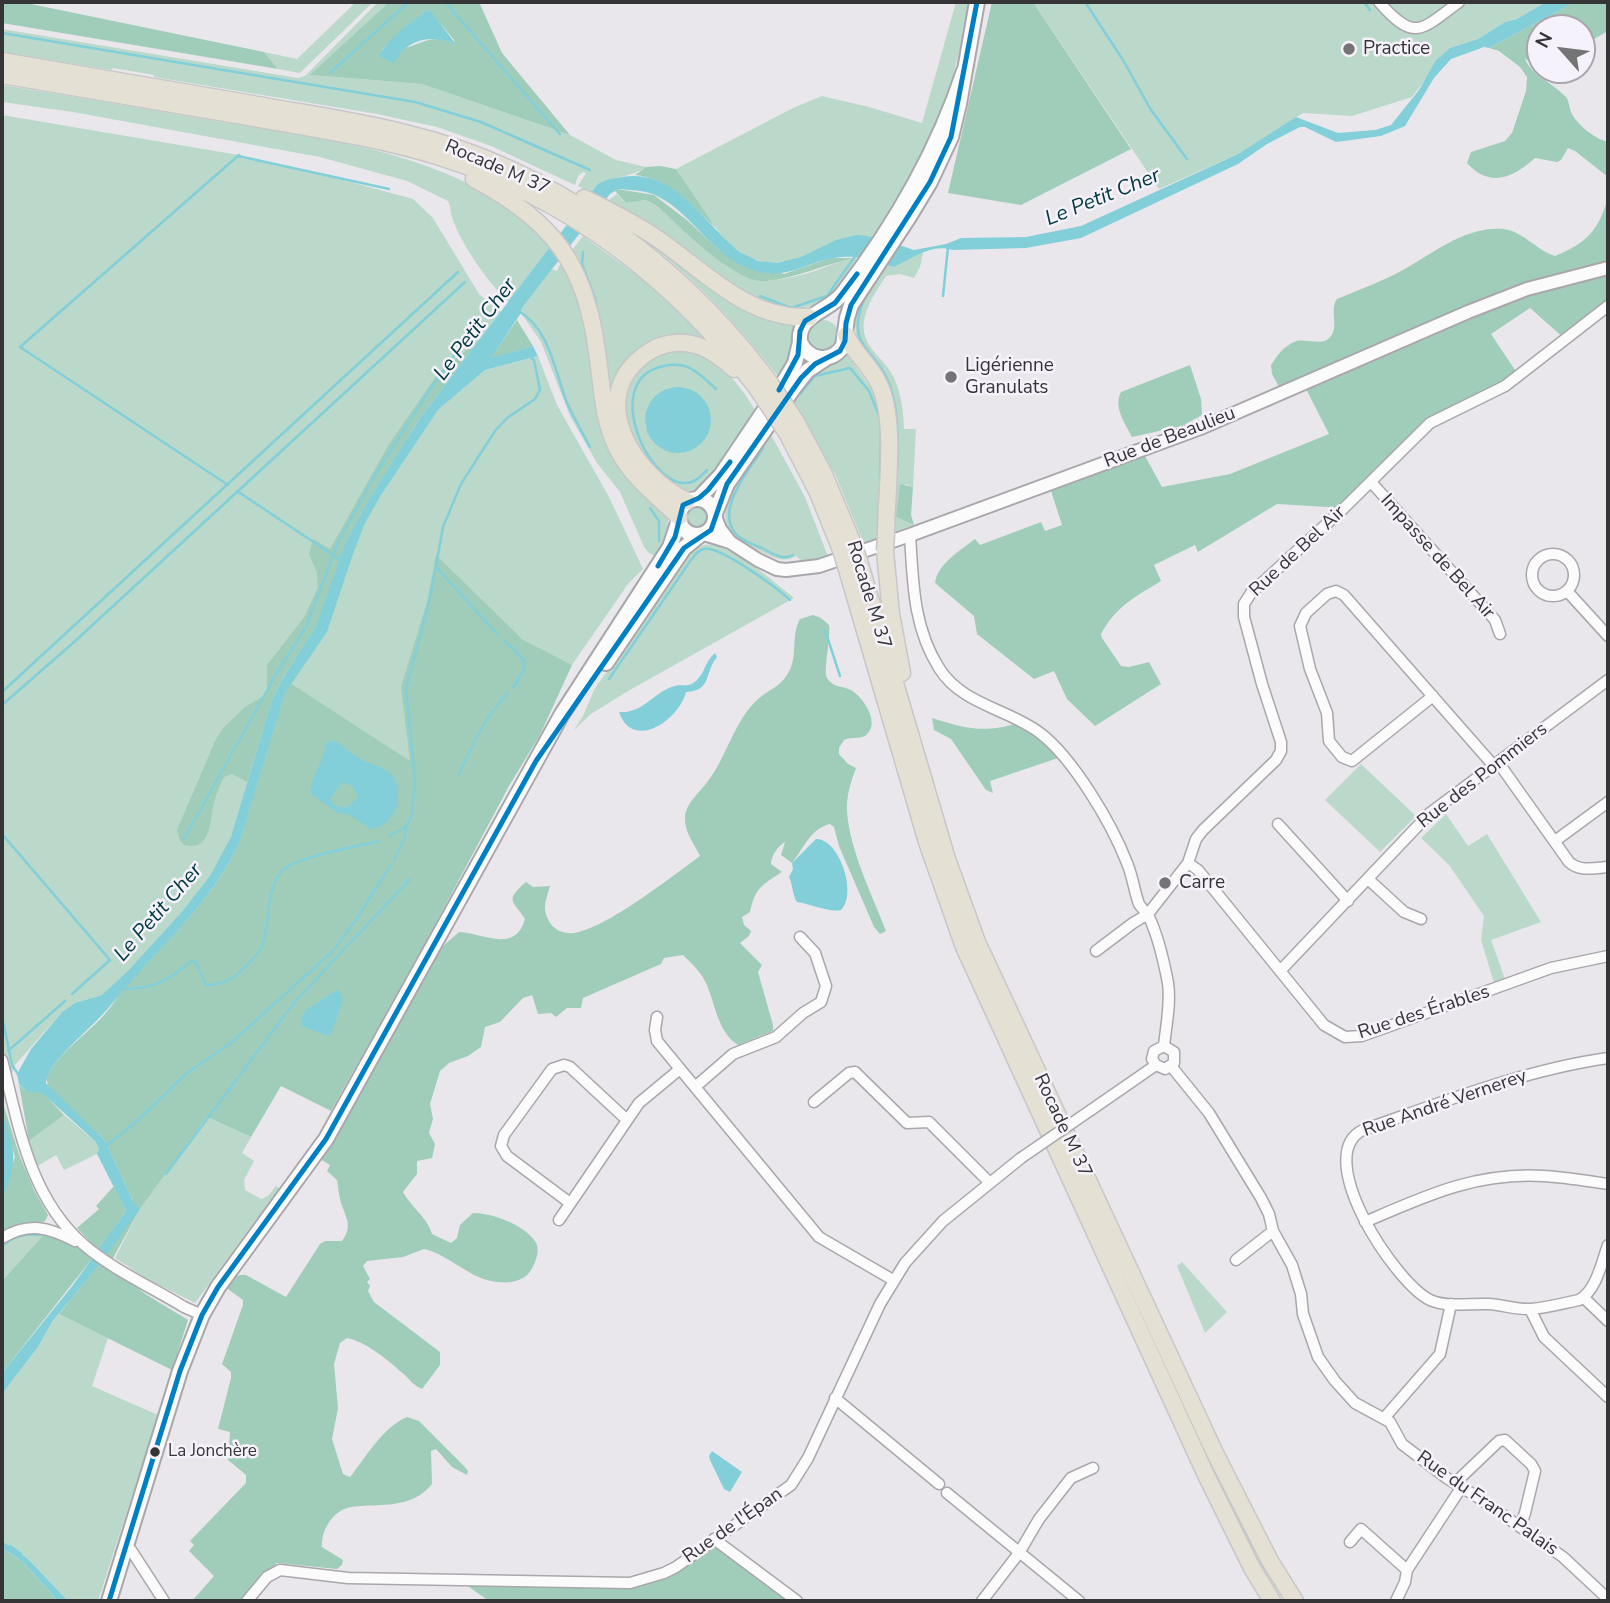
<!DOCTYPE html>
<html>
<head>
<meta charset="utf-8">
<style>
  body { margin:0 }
  #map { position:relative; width:1610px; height:1603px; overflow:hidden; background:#e9e7ec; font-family:"Nunito Sans",sans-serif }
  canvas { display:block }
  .frame { position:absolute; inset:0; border:4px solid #353437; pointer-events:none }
  .north { position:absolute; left:1526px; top:14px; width:70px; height:70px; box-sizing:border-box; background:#f6f2fb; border:2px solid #a9a6ad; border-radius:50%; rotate:298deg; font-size:19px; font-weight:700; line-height:28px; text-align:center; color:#353437 }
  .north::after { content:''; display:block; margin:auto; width:24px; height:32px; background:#747376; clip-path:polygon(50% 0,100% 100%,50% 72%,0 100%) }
</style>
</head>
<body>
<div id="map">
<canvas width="1610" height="1603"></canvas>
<div class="frame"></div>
<div class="north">N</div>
</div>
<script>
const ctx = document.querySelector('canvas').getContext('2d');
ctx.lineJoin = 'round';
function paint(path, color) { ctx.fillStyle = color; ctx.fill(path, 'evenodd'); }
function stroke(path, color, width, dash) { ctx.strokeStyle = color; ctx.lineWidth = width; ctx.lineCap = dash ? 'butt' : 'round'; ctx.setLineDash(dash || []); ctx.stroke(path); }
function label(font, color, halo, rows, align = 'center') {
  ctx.font = font + ' "Nunito Sans",sans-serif'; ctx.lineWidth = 5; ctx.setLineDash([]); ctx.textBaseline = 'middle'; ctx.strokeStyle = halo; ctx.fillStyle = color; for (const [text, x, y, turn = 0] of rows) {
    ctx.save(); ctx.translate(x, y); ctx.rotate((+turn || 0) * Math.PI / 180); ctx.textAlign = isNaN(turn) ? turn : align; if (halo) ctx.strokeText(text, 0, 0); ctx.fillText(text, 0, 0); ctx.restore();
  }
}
const green = new Path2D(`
  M356,2H373L300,73L278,69L264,52L297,59Z
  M378,2H389L311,75L422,84L570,135L616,160L646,167C629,179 605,176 590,193L578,186L586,173L583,172L578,176L575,185L491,146L437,127L377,114L154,77V75L113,68L111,70L2,52V29L298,78L305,76Z
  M956,2H971L946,105L928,155L875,237C845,233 834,242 809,254C739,288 708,216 676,169L793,108L822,96L869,107L922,123Z
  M1033,2H1546L1517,19L1505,22L1478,39L1450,48L1436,60L1428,76L1412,97L1352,116L1303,113L1238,154L1159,189Z
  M2,85C72,96 141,108 211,120C320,138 478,154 550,248L509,302C490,286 459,241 452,217C450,211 451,207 448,201L407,181L320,157L73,112L2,102Z
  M2,115L239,155H242L240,158L310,171L413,199L433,218L479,294L501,312L481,338L439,372L382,458L426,424L438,410L485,370L538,356L557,405L609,497L643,569L628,584L572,665L554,657L502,799L360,1061L102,995L75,1003L62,1012L15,1065L2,1099Z
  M617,194L626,203L646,200L657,206C685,228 722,273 757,280C771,283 791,277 805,274C824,269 842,258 862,258L843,287L826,302L790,312L737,290L606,202Z
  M633,232L794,322L792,334L795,347L781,380C737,324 692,274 633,232Z
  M583,236L650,285L711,345L654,343L613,405L570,253Z
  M923,253L920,267L914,278L900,274L886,276C875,293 856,319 867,341C872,352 883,360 890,371C901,388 903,409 904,429H916L913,487L905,484L896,517L914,525L895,532V517H892L895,431L857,342L855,326L856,309L883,264L894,267L915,254Z
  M561,262L567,269L585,316L598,412L668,517V536L657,557L649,553L644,547L620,492L597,463L570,416L541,342L521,313L522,308L552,269L557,271Z
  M807 336a16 16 0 1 1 32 0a16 16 0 1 1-32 0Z
  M683,349C719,357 739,383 757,413C744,432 719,476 700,488C694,491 685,492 678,490L647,464L626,423L624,401L626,392L639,367L661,352ZM660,392L709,410V431L704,440L645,427L647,407Z
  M849,351L857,360L853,363L873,391L884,420L879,538L864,544L835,474L791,398C799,387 808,374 820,368C832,362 840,364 849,351Z
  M770,433L805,497L829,559L803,562L796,556C784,564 772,557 760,551C749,545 736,540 729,529C712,502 755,455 770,433Z
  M686 517a11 11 0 1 1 22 0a11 11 0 1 1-22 0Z
  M704,545C729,541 775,583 794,598L628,691L591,714L574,730L583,716L594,690L688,556L694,549Z
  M1361,764L1416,816L1380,852L1325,800Z
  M1446,814L1468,846L1487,834L1541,922L1491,940L1505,979L1494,983L1481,940L1484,916L1449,865L1421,838Z
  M64,1115L95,1141L99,1149L97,1154L64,1170L56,1155L36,1167L29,1141Z
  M207,1117L251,1137L242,1153L254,1161L244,1180L245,1190L261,1199L268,1196L276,1186L281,1189L260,1218H257L195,1303L147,1279L115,1258L140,1209Z
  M26,1230L47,1231L2,1281V1243Z
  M1182,1262L1227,1312L1205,1333L1177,1266Z
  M59,1314L108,1338L92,1386L158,1415L98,1601H68L27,1558L2,1541V1394L38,1347L52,1322Z`);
const forest = new Path2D(`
  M2,2H21L264,52L278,69L2,23Z
  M389,2H479L502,53L570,135L422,84L310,75ZM427,10L432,13L454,40L455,45C437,33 424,42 406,48C399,50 390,49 382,50L401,31Z
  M992,2H1033L1131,149L1021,205L948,193Z
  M1575,2H1608V31L1582,46V28H1540V65L1525,59C1532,76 1553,83 1565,96C1569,100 1569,106 1571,112C1576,124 1595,139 1608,142V177L1575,151L1568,148L1561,160L1557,162L1535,158C1514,177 1490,189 1467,163L1471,152L1505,141L1512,133L1526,91L1527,77L1520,67L1499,51L1489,48Z
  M660,166L676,169L715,227C693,207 667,178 635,175L646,167Z
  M617,189L654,195L687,220L719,250L784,274L830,258H855C825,264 797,278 766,281C734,284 681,227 657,206L646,200L626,203L615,191Z
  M1608,197V306L1565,339L1530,308L1491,334L1519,376L1445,415L1344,508L1277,504L1198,552L1195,545L1154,565L1161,581C1135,597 1116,606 1101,634L1102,638L1121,666L1129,667L1149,662L1161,684L1095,726L1067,699L1054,671L1034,679L977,634L974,616L935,583C937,564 961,550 975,539L980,545L1041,522L1045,531L1062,525L1051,491L1145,456L1162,487L1230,474L1329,434L1303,383L1282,392L1272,374L1271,365C1277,356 1283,347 1294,342C1306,337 1322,348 1331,336C1339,325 1329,310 1337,299C1358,290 1381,282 1401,271C1432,254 1466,225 1504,229C1524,232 1536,250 1555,256C1587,243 1599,230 1608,197Z
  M517,320L533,346L490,359Z
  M481,338L420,418L369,499L346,542L323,612L316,626L283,677L272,700L247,782L232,774L224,777C220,785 216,794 214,803C210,817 212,848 189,846C180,846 179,837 177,830L216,739L225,726L245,707L264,696L267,692V665L305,616L318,587L317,573L309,554L313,539L330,549L389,444L439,372Z
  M1190,365L1201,399L1202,415L1182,426L1132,437C1125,423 1113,407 1121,392Z
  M900,484L913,487L911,515L914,525L896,517Z
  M436,555L523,640L572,665L540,735L509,786L430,934L331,1111L281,1086L251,1137L207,1117L140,1209L112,1260L106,1256L133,1201L105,1141L49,1088L46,1078C59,1052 85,1036 104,1015C114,1004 121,991 131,981C171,937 216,896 240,841L285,693L290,683L410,761L401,687L427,602Z
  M813,615L821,618L829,625C831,637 823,672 827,678C833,688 843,686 851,690C863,697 882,724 865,736C859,739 850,737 844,740L839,748V754L848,764L856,768C851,781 846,797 847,811C850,852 872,894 886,931L880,934L874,927L839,846L834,827L830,824C810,829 804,848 792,863L781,855L785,842C778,846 771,856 771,864L782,872C762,885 755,888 750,912L742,917L744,925L751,931L749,936L740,943L762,965L758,972L773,1025V1031L738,1045C717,1032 715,1001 705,981C700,971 691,963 683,955L664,958L661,964L583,998L581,1008H567L556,1017L551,1013L538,1014L532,995L523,998L500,1022L485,1027L481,1047L468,1056L449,1063L440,1071L430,1104L433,1119L429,1133L435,1144L432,1158L417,1161V1174L403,1192C411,1207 428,1218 432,1234L451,1243L457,1238L460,1225L473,1213C492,1213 523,1224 535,1241C539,1247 538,1255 535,1262C529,1279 516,1284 497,1282C471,1280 450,1255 424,1249L403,1257L367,1261L363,1266L370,1279L367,1282L370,1286L368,1291L374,1302L440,1352V1365L422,1389C412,1385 408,1377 400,1371C387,1359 364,1341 347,1338L340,1343L334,1364L338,1408L332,1439L343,1474L350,1477C366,1457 383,1427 407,1417L419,1421L462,1464L468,1471L467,1475L452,1467L436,1449L431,1451L432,1484C411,1510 381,1503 351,1507C333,1510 321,1530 322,1547L343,1560L342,1565L337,1569L277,1563L241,1601H192L214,1576L189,1551L194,1545L190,1541L246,1483V1475L228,1460L230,1432L218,1429L231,1378V1372L222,1364L243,1305V1300L228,1289C230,1279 236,1274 246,1275L286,1297L320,1244L325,1241H342C353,1226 346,1218 341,1203C339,1196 338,1187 337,1180L327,1171L330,1165L320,1159L443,946L459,932C483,933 515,954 525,919C513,900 504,901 526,882L533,887L550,886C548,893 545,901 545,908C545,913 547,918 550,923C556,931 564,934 574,933C607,928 671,877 700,856C694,843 684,832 685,817C686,803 700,792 708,781C727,756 734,721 758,699C768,690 780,687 787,675C799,658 790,637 800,619Z
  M932,718C970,730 984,733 1023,722L1064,756L990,781L993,793L986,790L951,739L934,730Z
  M19,1084C25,1091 32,1093 42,1092L64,1115L29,1141Z
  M2,1100L20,1157L34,1190L48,1215L45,1221L2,1235V1197L15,1157L2,1113Z
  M114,1186L126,1211L98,1251L91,1246V1243L77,1228L99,1209L96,1206Z
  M47,1231L94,1256L2,1373V1281Z
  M101,1261L147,1295L188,1320L172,1370L59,1314Z
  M714,1539L798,1601H489L459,1580L582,1582L653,1577Z
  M2,1548L23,1562L58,1601H2Z`);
const water = new Path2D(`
  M1546,2H1575L1489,48L1484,47L1451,59L1434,78L1405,126L1381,136L1336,142L1305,127H1300L1267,144L1238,164L1081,238L1026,248L952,250C932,243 911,259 894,267C877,263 860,255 842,257C808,259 790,282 753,270C712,257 692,212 655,195C643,190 630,190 618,189L610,194L522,308L521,313L491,358L533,346L538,356L485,370L438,410L381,495L365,523L353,554L327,632L285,693L240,841C216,894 174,934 135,977C119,994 106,1013 88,1029C77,1040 46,1067 46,1083L105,1141L133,1201L140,1209L106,1256L52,1322L38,1347L2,1394V1373L73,1285L126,1211L97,1154L99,1149L95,1141L42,1093L28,1092L19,1084L17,1074L31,1049L62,1012L75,1003L102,995L128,971L181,913L210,876L231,837L272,700L283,678L316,626L346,542L369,499L420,418L597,185C605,179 613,179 622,177C675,168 704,224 740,252L758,261L777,263L801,257L836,240L857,235L875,237L914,250L946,244L961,238L1026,237L1081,226L1238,154L1296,117L1338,133L1375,130L1391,125L1419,90L1436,60L1450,48L1478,39L1505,22L1517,19Z
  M427,10L432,12L457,46C442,36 417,36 404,50C399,54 397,59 393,63L379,56C389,37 410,23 427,10Z
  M645 420a33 33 0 1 1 66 0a33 33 0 1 1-66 0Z
  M715,653L717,657C704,673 712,691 686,692C679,720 633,752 619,712C644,714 654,691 675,686C683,684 688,688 696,681C705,673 705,661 715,653Z
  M334,740C342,745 349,751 357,757C376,769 397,766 398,793C398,802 398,807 393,814C388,822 380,829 371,829L350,815L336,812L310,793C311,777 324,761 326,743ZM343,782L352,786L358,797L347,808L334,805L330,799Z
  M816,839C839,838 858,894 841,910C831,913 810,904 797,902C792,894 793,885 789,877L793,869L792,863Z
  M339,989L343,1000L331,1034L328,1036L302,1026L301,1017L307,1009Z
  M2,1113C15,1146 19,1164 2,1197Z
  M712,1451L742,1472L730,1492L724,1489L710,1460L709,1456Z
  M2,1541L27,1558L68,1601H58L23,1562L2,1548Z`);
const stream = new Path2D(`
  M445,2L560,134
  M1085,2L1123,60L1151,110L1187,159
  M1364,2L1370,10
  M2,33L415,102L481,122L590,170
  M330,73L409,2
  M238,156L389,189
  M583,252L582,264L595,299L604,350
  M760,296L791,308L827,296L856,255
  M943,296L948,247
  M865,297C843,348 877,348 890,386C899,413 898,439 897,468
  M520,312C550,330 555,372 567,403C574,418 582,432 590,447
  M800,394L815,376L850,368L869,391L880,418
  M763,448C750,469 712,512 738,536C744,541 754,545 762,548C772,553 782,561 793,555
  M707,470C701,476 695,483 685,483C648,484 602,383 660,367C686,359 698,372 716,389
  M880,477L881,431
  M228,485L20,347L239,155
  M237,491L342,561
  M650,508L659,521V541
  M436,567L499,636
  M825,630L840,676
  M505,641L525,661L523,671L513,688
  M609,679L691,560C695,555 698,550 704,549C721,546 777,588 790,600
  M2,692L458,272
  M2,705L73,643L465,282
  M459,775C471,745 486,716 508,693
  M2,834L110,960L72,994
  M389,836L406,827L412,815L415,780L406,689L430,599L443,527L461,484L495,431L507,418L535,399L540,390L534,360L530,357
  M184,839L278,671L306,627L338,543L375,475L437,379L468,337
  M394,860L404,839L406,827
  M121,989C153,989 167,982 191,961H195L206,985C220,985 234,979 244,968C249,962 258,956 261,948C272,924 264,892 282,871C295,857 358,846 379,841
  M2,1016L12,1065L18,1074
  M8,1051L65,1001
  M106,1146L136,1122L187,1073L231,1043L333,951L356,920L390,866
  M166,1174L293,1004L410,879
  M2,1246C14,1236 24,1233 40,1235
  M10,1546L21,1554`);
const minor = new Path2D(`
  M1379,2C1415,43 1421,30 1459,2
  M1371,482L1495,620L1500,634
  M910,535C913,582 913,627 939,668C962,705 1007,708 1040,733C1073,758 1112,824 1127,863C1133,877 1134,891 1139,904C1142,909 1147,912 1149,917C1158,936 1164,962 1168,983C1171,1003 1166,1026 1164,1046
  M1532 575a21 21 0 1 1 42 0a21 21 0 1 1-42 0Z
  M1567,591L1608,636
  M1433,696L1352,761L1342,757L1329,741L1327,713L1310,669L1300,626L1306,613L1327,594L1336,591L1344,595L1493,765
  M1498,762L1569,862C1580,872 1594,868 1608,867
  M1278,824L1348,901
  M1555,841L1608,802
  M1188,863L1198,870L1324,1025L1345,1037L1362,1036L1551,968L1608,956
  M1368,879L1404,912L1421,919
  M1096,951L1133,923L1148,914L1188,863L1196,839L1203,830L1276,760L1281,751V742L1262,684L1244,617V604L1251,593L1344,508L1430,423L1505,386L1608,306
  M1280,971L1430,813L1608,680
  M657,1017L655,1030L657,1041L819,1237L893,1280
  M1608,1058C1524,1070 1443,1102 1363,1130C1311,1155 1394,1282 1430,1300C1448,1308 1470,1303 1489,1304C1503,1305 1517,1310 1531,1309C1547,1308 1564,1303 1579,1300C1596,1291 1602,1262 1608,1245
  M2,1060C19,1126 29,1196 83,1244C110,1268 153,1288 184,1307L202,1315
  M1156,1065L1165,1069L1174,1063V1052L1164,1046
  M1156,1065L1152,1059L1154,1051L1164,1046
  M1171,1066L1209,1113L1261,1198L1269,1214L1273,1231L1292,1265L1301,1294L1303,1314L1318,1357L1335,1381L1355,1403L1390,1422L1402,1444L1448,1479L1476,1496L1563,1557L1608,1599
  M695,1087L733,1054L776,1037L803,1013L821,1002L826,986L815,953L800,937
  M814,1102L849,1073L855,1072L907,1123L929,1122L989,1182
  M1091,1110L1156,1065
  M570,1203L507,1156L501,1146L504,1135L552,1069L564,1065L570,1067L627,1120
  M559,1220L639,1103L680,1069
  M1365,1222C1425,1196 1476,1172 1543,1176C1565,1177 1587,1181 1608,1184
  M2,1238C29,1222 48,1227 75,1241
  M1236,1260L1273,1231
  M1584,1298L1608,1321
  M1530,1309L1544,1337L1608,1397
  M835,1398L939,1484
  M1385,1417L1440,1354L1451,1304
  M1455,1483L1499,1441L1505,1440L1531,1464L1535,1471L1525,1513L1520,1527
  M947,1493L1079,1601
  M714,1539L797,1601
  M1350,1542L1361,1529L1407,1570L1461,1488
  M126,1547L131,1550L164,1601
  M247,1601L267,1577L280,1570L348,1578L630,1583L664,1573L676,1567L791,1485L808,1458L880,1304L905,1263L943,1221L1021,1158
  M982,1601L1019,1553L1039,1519L1071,1478L1093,1468
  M1396,1601L1405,1582L1407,1570`);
const tertiary = new Path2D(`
  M716,519L720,529L730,542
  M704,534L730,542L758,560L777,569L786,570L819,566L910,535L1203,427L1468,312L1527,289L1608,268`);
const secondary = new Path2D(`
  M964,71C937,153 895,225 843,293C829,312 797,314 800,342C809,361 831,364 843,346L847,318L851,305L909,217L930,182L951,137L959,104L977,2
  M699,498L721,475L785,380L795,363L800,342
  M679 517a18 18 0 1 1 36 0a18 18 0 1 1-36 0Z
  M715,513L727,484L793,389L807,371L825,359
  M606,663L684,548L700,535
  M109,1601L180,1371L202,1315L218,1287L326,1139L562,714L670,547L679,520`);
const trunk = new Path2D(`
  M2,61C84,75 165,89 247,103C301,113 355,120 409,134C552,169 676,260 765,376
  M2,75C82,88 162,102 243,116C309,128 376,137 440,157C569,198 676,281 757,388
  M474,179C552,220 586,264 597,352C602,384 602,416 616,446C630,476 656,495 679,517
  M584,198C608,210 633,222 655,237C703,269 746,320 809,317
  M846,335C854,353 871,366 879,384C897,421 886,493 886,534
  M795,420L823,472L854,546
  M787,433L818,493L841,550
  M687,501C634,476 583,397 647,353C664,341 685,340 704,348C715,353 725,361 734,369
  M885,551L891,614L902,673
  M859,561L947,859L977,942L1215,1453L1270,1561L1295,1601
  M846,566L927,842L964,947L1206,1475L1252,1568L1272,1601`);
const minorBridge = new Path2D(`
  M1021,1158L1091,1110`);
const trunkBridge = new Path2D(`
  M765,376L795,420
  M757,388L787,433
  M854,546L859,561
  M841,550L846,566
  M885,551L886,534`);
const bus1 = new Path2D(`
  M779,390L798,355L800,331L805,321L835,303L857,274
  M658,566L675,537L683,505L699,498L708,490L730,462
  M109,1601L180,1371L202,1315L218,1287L326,1139L536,761L684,548L711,530L727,484L801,378L815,364L840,351L845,341L846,323L851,305L930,182L951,137L977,2`);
const markers = [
  [1349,49,7,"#747376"],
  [951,377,7,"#747376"],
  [1165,883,7,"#747376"],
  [155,1452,6,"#353437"]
];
const busNames = [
  ["La Jonchère",168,1452]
];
const poiNames = [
  ["Practice",1363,49],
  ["Ligérienne",965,366],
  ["Granulats",965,388],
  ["Carre",1179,883]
];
const streetNames = [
  ["Rocade M 37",497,168,23],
  ["Rue de Beaulieu",1170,438,-21],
  ["Rue de Bel Air",1298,552,-43],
  ["Impasse de Bel Air",1437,557,48],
  ["Rocade M 37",868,595,73],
  ["Rue des Pommiers",1483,776,-38],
  ["Rue des Érables",1424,1013,-18],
  ["Rue André Vernerey",1445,1104,-19],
  ["Rocade M 37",1062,1126,65],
  ["Rue du Franc Palais",1487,1504,35],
  ["Rue de l'Épan",733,1526,-35]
];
const waterNames = [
  ["Le Petit Cher",1103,198,-22],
  ["Le Petit Cher",476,330,-53],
  ["Le Petit Cher",159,913,-49]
];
paint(green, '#bad9ca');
paint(forest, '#a0cdb9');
paint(water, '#82cfd9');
stroke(stream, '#82cfd9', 2.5);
stroke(minor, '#a9a7ab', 13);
stroke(tertiary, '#a9a7ab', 16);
stroke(secondary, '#a9a7ab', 18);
stroke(trunk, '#c7c6c8', 19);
stroke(minor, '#fcfbfc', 10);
stroke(tertiary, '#fcfbfc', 12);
stroke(secondary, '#fcfbfc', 14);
stroke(trunk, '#e4e0d4', 16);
stroke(minorBridge, '#a9a7ab', 13, []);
stroke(trunkBridge, '#c7c6c8', 19, []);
stroke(minorBridge, '#fcfbfc', 10);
stroke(trunkBridge, '#e4e0d4', 16);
stroke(bus1, '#0080c4', 5);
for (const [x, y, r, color] of markers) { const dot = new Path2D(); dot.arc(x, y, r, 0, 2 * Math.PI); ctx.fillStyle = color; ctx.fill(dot); stroke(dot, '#f6f2fb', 2.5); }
label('17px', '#353437', '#f6f2fb', busNames, 'left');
label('19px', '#353437', '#f6f2fb', poiNames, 'left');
label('19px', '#353437', '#f6f2fb', streetNames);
label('italic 21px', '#01393e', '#f6f2fb', waterNames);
</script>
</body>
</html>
